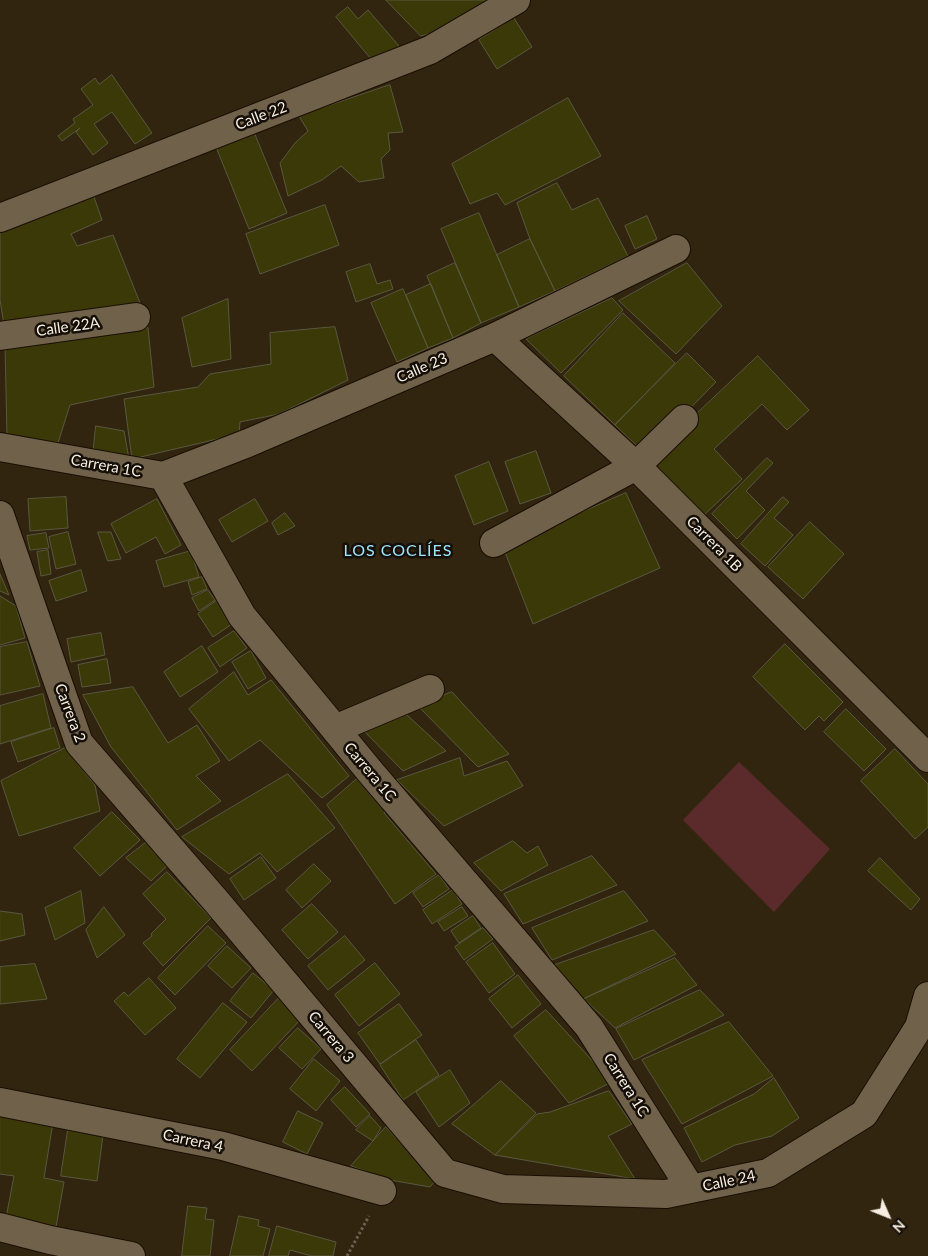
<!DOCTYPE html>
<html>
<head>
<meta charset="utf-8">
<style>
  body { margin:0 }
  #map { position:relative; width:928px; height:1256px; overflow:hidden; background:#322510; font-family:Lato,sans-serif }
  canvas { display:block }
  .north { position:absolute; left:863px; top:1191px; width:50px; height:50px; -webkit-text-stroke:4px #150f07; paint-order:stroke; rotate:134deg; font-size:14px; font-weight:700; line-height:20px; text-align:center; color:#f7eee1 }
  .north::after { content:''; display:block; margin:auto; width:18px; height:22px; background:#f7eee1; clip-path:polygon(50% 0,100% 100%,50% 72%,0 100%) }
</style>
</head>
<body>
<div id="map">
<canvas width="928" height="1256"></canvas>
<div class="north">N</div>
</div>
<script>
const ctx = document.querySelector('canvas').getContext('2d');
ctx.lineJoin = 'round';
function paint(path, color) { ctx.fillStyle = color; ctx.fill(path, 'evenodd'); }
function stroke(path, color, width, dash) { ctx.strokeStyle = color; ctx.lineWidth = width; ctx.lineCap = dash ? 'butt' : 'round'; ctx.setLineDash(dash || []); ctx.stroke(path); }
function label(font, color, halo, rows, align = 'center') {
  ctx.font = font + ' Lato,sans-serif'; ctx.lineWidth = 5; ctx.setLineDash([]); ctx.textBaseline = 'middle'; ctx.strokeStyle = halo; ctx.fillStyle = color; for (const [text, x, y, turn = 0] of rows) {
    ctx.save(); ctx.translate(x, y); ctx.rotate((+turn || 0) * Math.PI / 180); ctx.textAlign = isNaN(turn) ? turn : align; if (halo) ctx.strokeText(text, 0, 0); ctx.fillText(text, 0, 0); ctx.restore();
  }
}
const green = new Path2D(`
  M739,762L830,849L774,912L683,820Z`);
const building = new Path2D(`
  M386,0H488L458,27L421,36Z
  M348,7L358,19L368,10L399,46L376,65L336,17Z
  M514,18L532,47L497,69L479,40Z
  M112,75L152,133L135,144L112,112L94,124L108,143L93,155L76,132L80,128L62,141L58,136L75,123L73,119L93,105L81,89L95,78L99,84Z
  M390,85L403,132L388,133L390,150L381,159L384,178L359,182L341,166L322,180L288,196L280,163L295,143L308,131L299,116Z
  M568,98L601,156L505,205L497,193L470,204L452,164Z
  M254,132L287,213L249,229L216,147Z
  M557,183L572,210L598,198L628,256L555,291L530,239L517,203Z
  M93,194L102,220L71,234L77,246L113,235L142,308L4,325L0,300V228Z
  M325,205L339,245L260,274L246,234Z
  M479,213L519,307L481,323L441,229Z
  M647,216L657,239L635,249L625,226Z
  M530,239L555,291L519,307L497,255Z
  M455,263L481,323L453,338L427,276Z
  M687,263L722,306L676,354L619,301Z
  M370,264L377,284L390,280L393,289L356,302L346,272Z
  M431,284L453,338L428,348L406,295Z
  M403,289L428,348L397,362L371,303Z
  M612,298L623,310L561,373L526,339Z
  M228,299L231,359L192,367L182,318Z
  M623,313L675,363L615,425L564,376Z
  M335,327L348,380L279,414L240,422L239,434L132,459L124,399L198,387L210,374L271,364L270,333Z
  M148,328L154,387L70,405L57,446L7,437L5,344Z
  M687,353L716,382L645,454L615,425Z
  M758,356L809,410L787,430L762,404L714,449L742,479L703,516L649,459Z
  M96,426L124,431L129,459L93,455Z
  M536,451L551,493L520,504L505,462Z
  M767,458L773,463L746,491L765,510L737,539L712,514Z
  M489,462L508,511L474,525L455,476Z
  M626,493L660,568L533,624L503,547Z
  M66,497L68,528L30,531L28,499Z
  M783,497L789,502L774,518L793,535L765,566L741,544Z
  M157,499L181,545L165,554L156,537L126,553L111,524Z
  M255,499L268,521L232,542L219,520Z
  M285,513L295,526L278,535L272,523Z
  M810,522L844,554L803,599L768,567Z
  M68,532L76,564L56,569L49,537Z
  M98,532H111L121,559L108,561Z
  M46,533L49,548L30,550L27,536Z
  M48,550L51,574L41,576L37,552Z
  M191,551L199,577L164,587L156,561Z
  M81,570L87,591L56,601L49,581Z
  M0,574L9,595L0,591Z
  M202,577L207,589L192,595L188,582Z
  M208,590L215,600L199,611L192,598Z
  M0,596L16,606L25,638L0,645Z
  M219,599L235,622L213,637L198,614Z
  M234,631L247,648L220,667L208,648Z
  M101,633L105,655L71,662L67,639Z
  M27,642L40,686L0,695V647Z
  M785,644L843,702L824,721L819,716L805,730L753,677Z
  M202,646L218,672L180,697L164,672Z
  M251,651L266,678L248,689L232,662Z
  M107,659L111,683L82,687L78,665Z
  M234,672L248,695L271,680L349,776L322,798L260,740L229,761L189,709Z
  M133,687L168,743L197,725L220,761L196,776L221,801L177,830L111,747L83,695Z
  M452,692L509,754L478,767L418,706Z
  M43,694L51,728L0,744V706Z
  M846,709L886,749L864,771L824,732Z
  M407,715L446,751L403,771L363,730Z
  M54,728L60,748L18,762L11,742Z
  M65,748L95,785L100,811L19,836L1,781Z
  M895,749L928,784V827L915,839L861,781Z
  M460,758L464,776L507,761L523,786L444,826L397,780Z
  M288,774L335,828L277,872L260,853L229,874L182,837Z
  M358,778L387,809L384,813L436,874L395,904L327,805Z
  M112,812L140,840L100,876L74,848Z
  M148,841L170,863L151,881L126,858Z
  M513,841L527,853L538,846L548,865L501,891L474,863Z
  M592,856L617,885L523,924L504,894Z
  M261,857L276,878L244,900L230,879Z
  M880,858L920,899L911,910L868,871Z
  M314,864L331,881L302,908L286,890Z
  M167,872L211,918L163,966L143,943L152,936L151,934L166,919L143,894Z
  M439,875L449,889L423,907L413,893Z
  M453,890L462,904L432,924L423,910Z
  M81,891L85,923L55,940L45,908Z
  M624,891L648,921L552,960L532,928Z
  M312,904L338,932L308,959L282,930Z
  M104,907L125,935L97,958L86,930Z
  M462,907L468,916L444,931L438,922Z
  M0,911L22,914L25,935L0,941Z
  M473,916L481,928L459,943L451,931Z
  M208,926L226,943L175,995L158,978Z
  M483,928L493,939L464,960L455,947Z
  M654,930L676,954L583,999L555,965Z
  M345,936L365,960L328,990L308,966Z
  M493,943L515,974L489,993L466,962Z
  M227,946L251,968L232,988L208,966Z
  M675,958L697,985L615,1028L584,999Z
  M375,963L400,994L359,1026L335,995Z
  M35,964L47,999L0,1004V967Z
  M253,973L274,990L251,1018L230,1001Z
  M518,975L541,1004L512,1028L489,999Z
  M149,978L176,1008L145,1035L114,1001L124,992L128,996Z
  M700,990L724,1015L634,1060L616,1029Z
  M279,998L301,1019L252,1071L230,1050Z
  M223,1003L247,1022L200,1078L177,1059Z
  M399,1004L422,1035L380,1064L358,1033Z
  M546,1010L612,1082L569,1103L514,1036Z
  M729,1022L773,1076L682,1124L642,1060Z
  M298,1028L321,1049L302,1069L279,1048Z
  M416,1040L439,1075L403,1100L380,1065Z
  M314,1059L340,1081L316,1111L290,1089Z
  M450,1070L470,1103L439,1127L416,1092Z
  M774,1078L799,1118L772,1136L735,1145L702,1162L684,1128L754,1094Z
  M501,1081L536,1113L495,1155L452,1124Z
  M345,1087L370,1114L356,1127L331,1100Z
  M609,1091L632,1124L608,1136L635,1179L495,1155L537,1114L550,1112Z
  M298,1111L323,1123L307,1154L283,1142Z
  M0,1113L53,1122L44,1178L64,1182L56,1227L6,1218L14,1176L0,1174Z
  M370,1116L381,1128L373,1141L356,1130Z
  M386,1127L407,1150L414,1148L441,1174L430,1187L390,1180L351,1166Z
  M68,1130L103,1135L97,1181L61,1176Z
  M188,1206L207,1208L205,1219L214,1220L210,1256H182Z
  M239,1216L259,1220L258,1226L270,1229L263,1256H230Z
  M277,1226L336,1242L333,1256H312L290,1250L288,1256H269Z`);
const path = new Path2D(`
  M347,1256L369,1216`);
const street = new Path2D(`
  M0,218L430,50L516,0
  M0,336L136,317
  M495,337L636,466L928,758
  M0,447L163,476
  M163,476L242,616L372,774L589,1027L691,1189
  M163,476L248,443L495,337L676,249
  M0,515L79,743L216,901L445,1173L503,1189L666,1194L768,1173L864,1114L919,1027L928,996
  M494,543L636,466L684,419
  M335,729L430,689
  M0,1102L223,1146L382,1191
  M0,1227L50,1240L131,1256`);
const streetNames = [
  ["Calle 22",261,116,-21],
  ["Calle 22A",68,327,-8],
  ["Calle 23",422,368,-23],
  ["Carrera 1C",106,466,10],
  ["Carrera 1B",714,544,45],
  ["Carrera 2",70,713,69],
  ["Carrera 1C",370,772,50],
  ["Carrera 3",331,1037,50],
  ["Carrera 1C",626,1085,58],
  ["Carrera 4",193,1141,12],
  ["Calle 24",729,1181,-12]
];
const neighbourhoodNames = [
  ["LOS COCLÍES",398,551]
];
paint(green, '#5b2b2b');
paint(building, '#3c3909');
stroke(building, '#59583f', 1);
stroke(street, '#1a0e00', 30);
stroke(path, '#6e624f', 3, [2.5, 2.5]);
stroke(street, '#70614a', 28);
label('15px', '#f7eee1', '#150f07', streetNames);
ctx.letterSpacing = '1px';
label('16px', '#9ae4fc', '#150f07', neighbourhoodNames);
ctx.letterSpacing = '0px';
</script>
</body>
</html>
